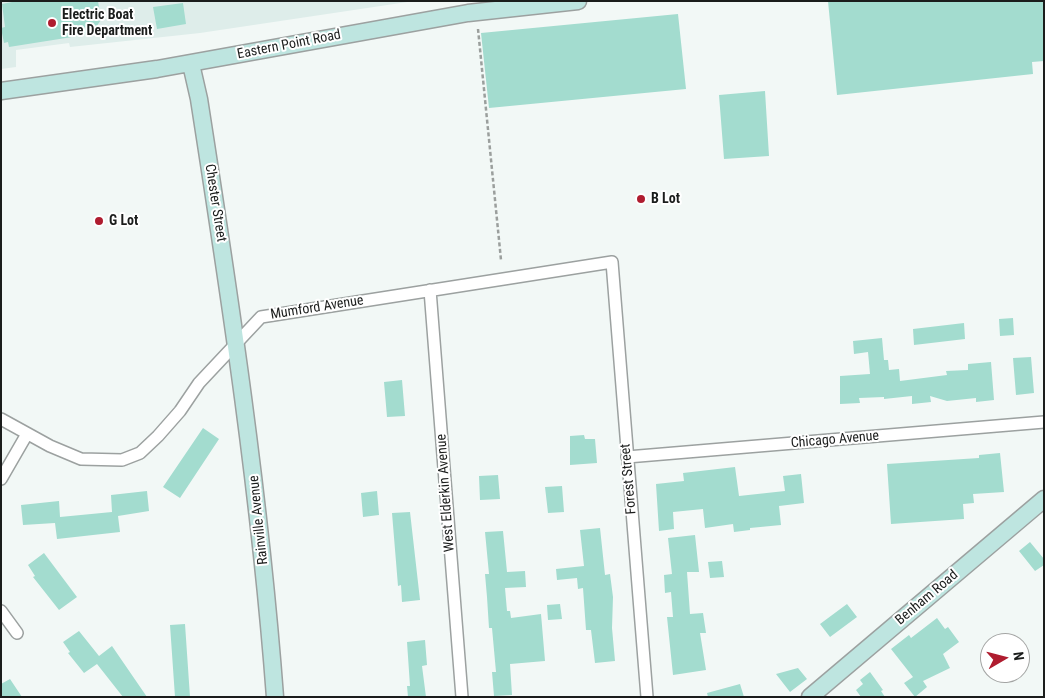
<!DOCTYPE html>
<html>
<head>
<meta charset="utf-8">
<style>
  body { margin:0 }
  #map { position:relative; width:1045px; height:698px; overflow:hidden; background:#f2f8f6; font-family:"Roboto Condensed",sans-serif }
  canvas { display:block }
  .frame { position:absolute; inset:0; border:2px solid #1b1d1c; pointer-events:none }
  .north { position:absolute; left:980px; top:633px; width:50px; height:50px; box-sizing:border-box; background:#fff; border:1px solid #a4a5a4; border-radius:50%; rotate:82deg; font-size:14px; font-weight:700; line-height:20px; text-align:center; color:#1b1d1c }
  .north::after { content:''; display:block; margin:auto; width:18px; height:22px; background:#af1c2f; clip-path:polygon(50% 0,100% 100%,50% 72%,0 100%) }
</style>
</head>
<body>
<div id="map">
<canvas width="1045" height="698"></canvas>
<div class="frame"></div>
<div class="north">N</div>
</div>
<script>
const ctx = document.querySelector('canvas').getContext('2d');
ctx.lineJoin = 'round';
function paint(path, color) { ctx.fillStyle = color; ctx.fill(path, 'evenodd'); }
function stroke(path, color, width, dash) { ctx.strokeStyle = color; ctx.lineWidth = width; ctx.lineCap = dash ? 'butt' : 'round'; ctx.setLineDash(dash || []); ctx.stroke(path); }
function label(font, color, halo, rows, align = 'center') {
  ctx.font = font + ' "Roboto Condensed",sans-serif'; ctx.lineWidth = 4; ctx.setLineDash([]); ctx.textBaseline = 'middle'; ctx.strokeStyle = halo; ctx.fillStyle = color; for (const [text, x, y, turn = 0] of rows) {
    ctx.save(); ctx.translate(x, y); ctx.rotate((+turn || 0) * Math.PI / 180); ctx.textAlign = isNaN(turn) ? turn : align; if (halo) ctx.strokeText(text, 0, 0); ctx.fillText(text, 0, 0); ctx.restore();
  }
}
const built = new Path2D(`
  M1,1H414L200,33L70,47L69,43L16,50V67L1,69Z`);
const building = new Path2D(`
  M17,1H98L101,20L91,34L9,47L8,42L4,43L1,28L5,27L2,4Z
  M828,1H1044V61L1032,62L1033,74L837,95Z
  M183,3L186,24L157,29L153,7Z
  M678,14L686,89L489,108L481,33Z
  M765,91L769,156L724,159L719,95Z
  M1013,318L1014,335L1000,336L999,319Z
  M964,323L965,339L914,345L913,329Z
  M882,338L884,360H888L889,370L899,369L900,381L947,375L946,371L968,370V364L991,362L994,400L976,402V398L947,401L930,396L931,402L912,404V396L884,399V397L859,398L860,403L840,404V376L870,374L868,352L854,354L853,341Z
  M1031,357L1034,393L1016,395L1013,358Z
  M402,380L405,416L387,417L384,382Z
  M203,428L219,439L180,498L163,487Z
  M584,435L585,439H595L597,463L570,465V436Z
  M1000,453L1004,492L973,494L974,503L963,504L964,519L891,524L887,464L979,458V455Z
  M735,467L739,496L785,491L783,476L801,474L804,503L779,506L781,525L750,528V530L734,532L733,524L705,528L703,509L673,512L674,529L659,531L656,484L684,481L683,473Z
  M498,475L500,499L480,500L479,476Z
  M562,486L564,512L548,513L545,487Z
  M147,491L149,511L118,516L120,532L57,539L55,523L23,525L21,505L59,501L60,517L112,512L111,495Z
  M377,491L379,515L363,517L361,493Z
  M410,512L420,600L402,602L401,585L398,586L392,513Z
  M600,528L605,575L610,574L613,597L612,628L615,661L595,663L591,630H586L583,588L578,589L577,578L557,580L556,569L584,566L580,530Z
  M503,531L507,572L525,571L526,587L505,588L507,611H510L511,618L541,614L545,661L510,664L512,695L494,696L492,672H496L492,628H489L487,597L485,574H489L485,532Z
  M695,535L699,572H687L690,614L703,613L706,633H700L706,670L673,675L667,617H673L671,592L665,593L664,575L672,574L668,538Z
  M1030,542L1044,559V565L1035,571L1019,551Z
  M44,553L77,597L59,610L33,577L35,576L28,565Z
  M722,561L724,577L710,578L708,562Z
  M560,604L562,619L548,620L547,605Z
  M847,604L857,617L830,637L820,624Z
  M937,618L945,629L948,627L959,642L943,654L950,668L923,681L927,687L915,697L904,683L913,677L891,649L909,635L911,638Z
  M185,624L190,697H175L170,625Z
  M79,631L99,656L112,646L147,697H123L97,664L84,673L68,653L70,652L63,642Z
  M425,640L427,665L422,666L426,697H408L407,686H410L407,642Z
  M798,668L807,679L790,692L776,674Z
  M870,672L883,690L881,691L885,697H861L856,690L863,684L860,680Z
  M10,679L22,697H1V684Z
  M740,684L744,697H708L707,693Z`);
const path = new Path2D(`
  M478,29L501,260`);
const minor = new Path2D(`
  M430,290L462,697
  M1,419L50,446L81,459L122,460L140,453L158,436L180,411L199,383L261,317L612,262L647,697
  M627,457L1044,422
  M1,479L27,434
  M1,611L17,633`);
const secondary = new Path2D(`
  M191,64L199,99C230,298 260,496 275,697
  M1,91L157,69L468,13L578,1
  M810,697L1044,499`);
const markers = [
  [52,23,5,"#af1c2f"],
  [641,199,5,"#af1c2f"],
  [99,221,5,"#af1c2f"]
];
const poiNames = [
  ["Electric Boat",62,15],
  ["Fire Department",62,31],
  ["B Lot",651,199],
  ["G Lot",109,221]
];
const streetNames = [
  ["Eastern Point Road",289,45,-11],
  ["Chester Street",215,203,81],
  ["Mumford Avenue",317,308,-9],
  ["Chicago Avenue",835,440,-5],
  ["Forest Street",629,479,-95],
  ["West Elderkin Avenue",446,493,-94],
  ["Rainville Avenue",259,520,-96],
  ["Benham Road",927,598,-40]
];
paint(built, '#deedea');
paint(building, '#a3dccf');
stroke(minor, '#9ca1a0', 14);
stroke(secondary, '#9ca1a0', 19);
stroke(path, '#9b9f9d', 2.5, [4, 2.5]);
stroke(minor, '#fff', 11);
stroke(secondary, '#bee5e0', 16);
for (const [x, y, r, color] of markers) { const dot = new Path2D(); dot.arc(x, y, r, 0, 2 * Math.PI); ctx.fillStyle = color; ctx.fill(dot); stroke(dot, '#fff', 2); }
label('bold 14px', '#1b1d1c', '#fff', poiNames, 'left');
label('14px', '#1b1d1c', '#fff', streetNames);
</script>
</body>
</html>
